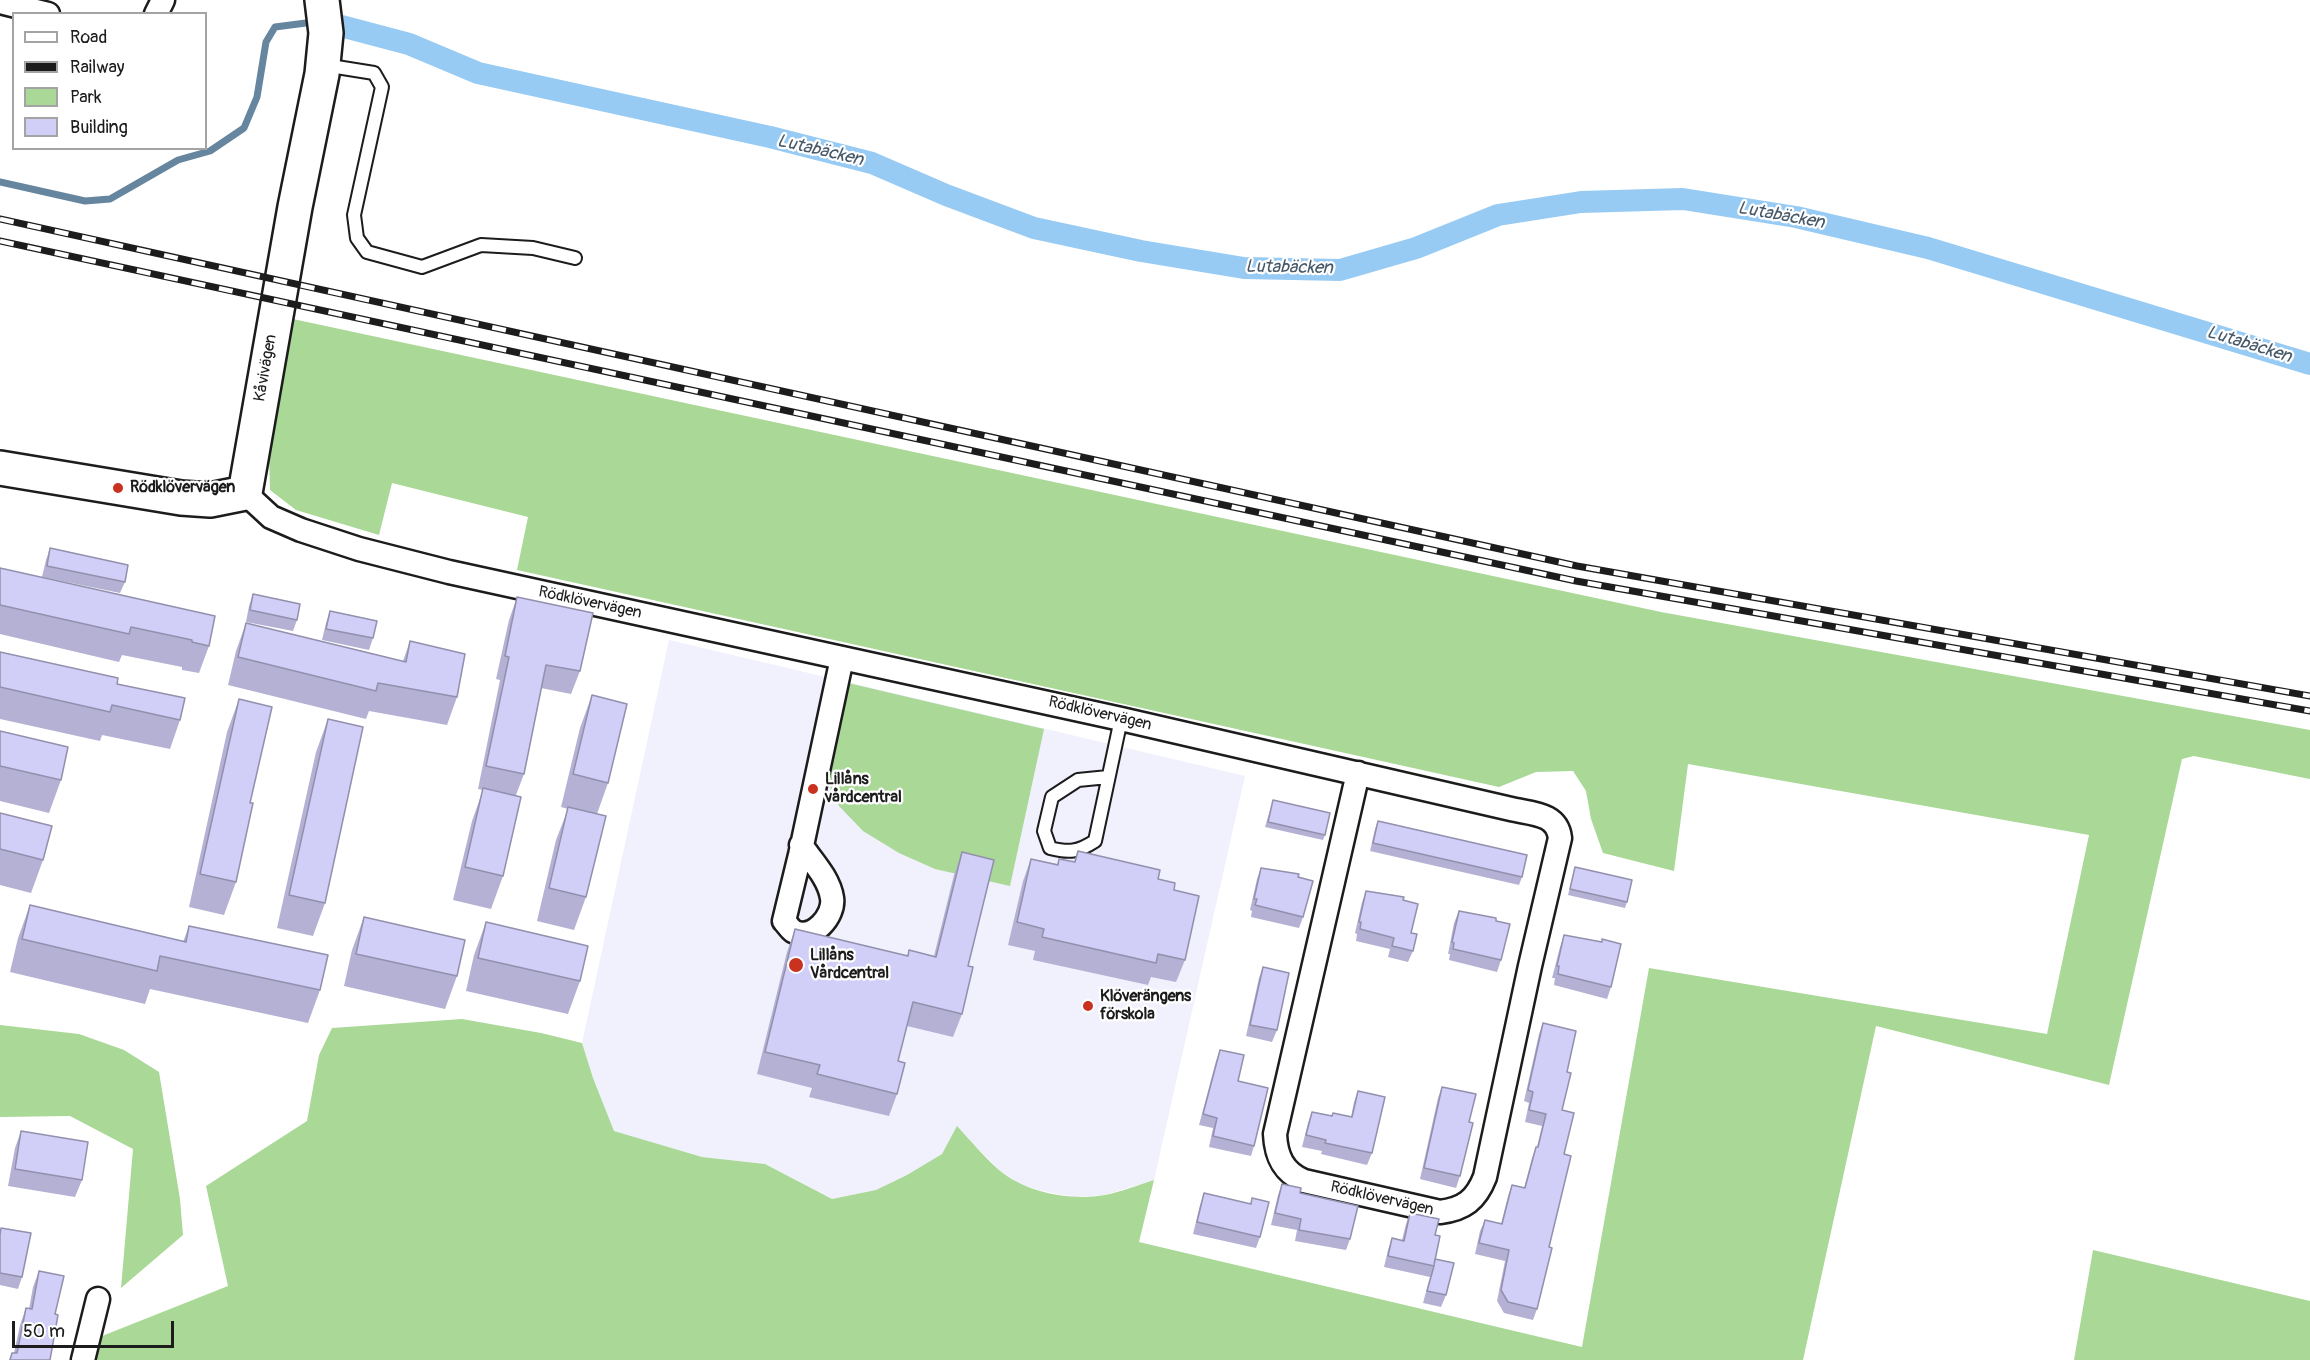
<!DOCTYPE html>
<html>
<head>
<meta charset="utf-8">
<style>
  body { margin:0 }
  #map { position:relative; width:2310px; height:1360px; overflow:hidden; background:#fff; font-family:Pangolin,sans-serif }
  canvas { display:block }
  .legend { position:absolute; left:12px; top:12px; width:195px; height:138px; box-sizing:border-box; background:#fff; border:2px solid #a4a4a4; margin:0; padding:8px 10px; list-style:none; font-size:18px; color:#1c1c1c }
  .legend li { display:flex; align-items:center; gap:12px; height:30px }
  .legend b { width:30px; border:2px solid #a4a4a4 }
  .scale { position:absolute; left:12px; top:1321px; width:162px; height:27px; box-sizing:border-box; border:3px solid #1c1c1c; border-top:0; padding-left:8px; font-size:18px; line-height:21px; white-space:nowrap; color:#1c1c1c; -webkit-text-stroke:4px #fff; paint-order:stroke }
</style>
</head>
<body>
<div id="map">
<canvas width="2310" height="1360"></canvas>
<ul class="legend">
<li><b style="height:8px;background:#fff"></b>Road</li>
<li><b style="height:8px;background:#1c1c1c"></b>Railway</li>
<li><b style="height:16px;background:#a9d897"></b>Park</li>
<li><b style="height:16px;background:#d1cef7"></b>Building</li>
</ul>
<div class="scale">50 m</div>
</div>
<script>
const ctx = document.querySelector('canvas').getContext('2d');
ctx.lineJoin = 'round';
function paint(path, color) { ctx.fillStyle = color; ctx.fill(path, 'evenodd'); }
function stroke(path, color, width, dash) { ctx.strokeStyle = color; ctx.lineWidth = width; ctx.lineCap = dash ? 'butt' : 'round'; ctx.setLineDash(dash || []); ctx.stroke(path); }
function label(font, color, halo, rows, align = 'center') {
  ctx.font = font + ' Pangolin,sans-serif'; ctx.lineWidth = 4.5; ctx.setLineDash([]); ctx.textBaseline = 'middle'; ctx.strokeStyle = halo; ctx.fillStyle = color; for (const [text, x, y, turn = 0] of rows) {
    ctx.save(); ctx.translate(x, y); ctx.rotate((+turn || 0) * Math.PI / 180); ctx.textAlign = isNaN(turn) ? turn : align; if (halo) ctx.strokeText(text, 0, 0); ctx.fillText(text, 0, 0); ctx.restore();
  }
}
const built = new Path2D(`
  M669,640L1245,776L1154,1180L1105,1195L1074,1197L1038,1190L1018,1183L999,1170L957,1127L942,1154L907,1175L876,1190L832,1199L765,1164L702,1157L614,1131L593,1078L582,1043Z`);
const green = new Path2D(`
  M293,319L1661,612L2310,730V779L2194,756L2182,759L2109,1085L1876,1026L1803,1360H89L92,1340L228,1286L206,1186L307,1121L319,1055L332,1028L462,1019L541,1033L582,1043L593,1078L614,1131L702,1157L765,1164L832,1199L876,1190L907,1175L942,1154L957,1126C971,1141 984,1157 999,1170C1026,1193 1071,1201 1105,1195C1121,1192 1138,1185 1154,1180L1139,1242L1582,1347L1649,968L2047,1034L2089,835L1688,764L1674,871L1603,853L1591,819L1586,791L1573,771L1536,772L1499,787L517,570L528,517L392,483L379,535L296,510L270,490L269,454Z
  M848,683L1044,729L1010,886L935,869L899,853L863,831L839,806L828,782Z
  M0,1025L79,1034L124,1050L159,1072L180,1199L183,1235L121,1288L133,1149L70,1116L0,1117Z
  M2093,1250L2310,1301V1360H2074Z`);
const stream = new Path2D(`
  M0,182L85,201L110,199L178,160L210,151L244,128L257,97L266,42L275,27L306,23`);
const canal = new Path2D(`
  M341,26L409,44L478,73L770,137L872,163L946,195L1034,228L1141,251L1244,268L1340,270L1416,248L1498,215L1581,202L1683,199L1796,217L1928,248L2310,364`);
const lane = new Path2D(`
  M324,65L374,73L382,87L354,215L357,238L367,252L422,267L481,245L533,248L575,258
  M1108,777L1078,780L1052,797L1044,831L1050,848C1069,853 1078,852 1095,841L1121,719`);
const street = new Path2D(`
  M0,2L48,14
  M156,14L163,0
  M245,493L271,517L301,530L359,549L449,572L1121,719L1511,809C1532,814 1557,813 1560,838L1530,966L1485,1177C1476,1200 1464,1209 1440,1212L1304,1181C1283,1172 1276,1156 1275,1134L1358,773
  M801,845C812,861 829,878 832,898C835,916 812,942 793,931C790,929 787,924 784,921L800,855L842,658
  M83,1360L98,1299`);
const secondary = new Path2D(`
  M0,468L181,498L210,500L245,493L295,207L322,74L326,33L322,0`);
const rail = new Path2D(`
  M0,219L1577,566L2310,696
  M0,241L1576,581L2310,711`);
const wall = new Path2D(`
  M50,548L125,582L120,593L42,577L46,560Z
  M0,568L209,646L199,673L182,670V667L122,655L119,662L0,634Z
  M253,594L297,620L293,631L246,622L249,606Z
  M517,597L580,671L571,694L541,688L524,774L516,795L503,876L491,909L453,900L472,821L483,790L478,789L500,680L496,679L509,620Z
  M330,611L373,638L369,650L322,640L326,623Z
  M246,623L403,661L410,641L457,697L447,725L369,711L366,719L228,685L236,651Z
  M0,652L117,684L180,720L170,749L102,735L100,741L0,719Z
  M592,695L608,783L597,814L586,897L574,930L537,921L556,840L568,809L561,807L580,728Z
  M239,699L250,803L236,882L224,915L189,907L227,732Z
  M328,719L325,903L313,936L277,928L316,752Z
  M0,731L61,780L49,813L0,801Z
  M1273,800L1325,835L1323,840L1265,827Z
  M0,813L43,860L31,893L0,885Z
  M1378,821L1522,877L1519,885L1370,851L1375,829Z
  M1078,851L1158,879L1174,890L1185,960L1176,982L1151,977L1148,985L1033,960L1035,951L1008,945L1023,881L1031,859L1057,864L1059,859L1074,862Z
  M962,852L968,966L962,1014L953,1037L907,1026L898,1061L897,1094L889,1116L809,1097L812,1088L757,1074L787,952L795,929L907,956L909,950L934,956L954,875Z
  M1575,867L1627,902L1625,908L1568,895Z
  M1261,868L1298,877L1303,917L1299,928L1251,917L1252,911L1250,910L1257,879Z
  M1366,891L1403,900L1411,933L1413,951L1408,962L1388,957L1390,949L1356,941L1357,934L1355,933L1362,902Z
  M30,905L183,942L189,926L320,990L308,1023L150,989L145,1004L10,972L18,938Z
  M1459,911L1496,921L1501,960L1497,972L1449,960L1450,954H1448L1454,923Z
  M364,917L457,976L445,1009L344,986L352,950Z
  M486,922L580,981L568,1014L466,991L474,955Z
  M1564,935L1611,987L1607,999L1554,985L1555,978H1552L1560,947Z
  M1263,967L1277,1030L1272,1042L1246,1036L1259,978Z
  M1543,1023L1567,1072L1562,1110L1564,1154L1549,1247L1537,1309L1533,1320L1504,1313L1497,1301L1505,1261L1475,1254L1480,1231L1485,1220L1501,1224L1508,1196L1512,1185L1524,1188L1532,1158L1536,1147H1537L1542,1126L1525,1122L1529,1103L1524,1101L1539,1034Z
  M1220,1050L1238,1081L1254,1146L1251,1156L1209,1147L1213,1128L1199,1125L1216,1061Z
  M1442,1087L1469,1122L1460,1176L1456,1188L1420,1179L1438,1098Z
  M1358,1091L1372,1153L1367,1165L1321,1154L1322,1151L1302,1147L1308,1123L1312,1112L1332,1116L1351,1117L1354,1102Z
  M21,1131L82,1180L75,1197L8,1186L15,1148Z
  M1282,1184L1300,1193L1350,1239L1346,1250L1295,1241L1297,1230L1271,1225L1278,1195Z
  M1204,1193L1250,1204L1252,1198L1260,1237L1256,1248L1193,1234L1200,1205Z
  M1410,1213L1435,1235V1260L1446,1295L1441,1307L1423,1303L1430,1277L1384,1267L1388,1250L1392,1238L1402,1240L1406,1224Z
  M1,1228L22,1277L18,1289L0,1285V1231Z
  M39,1271L55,1314L50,1360H9L12,1353H14L20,1325L26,1308L29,1309L33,1287Z`);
const building = new Path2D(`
  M50,548L128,565L125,582L47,566Z
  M0,568L215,616L209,646L192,642V640L131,627L129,634L0,605Z
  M253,594L300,604L297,620L250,610Z
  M517,597L593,613L580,671L546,665L524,774L486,766L509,657L505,656Z
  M330,611L377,621L373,638L326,629Z
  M246,623L406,662L410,641L465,654L457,697L378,683L376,691L238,657Z
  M0,652L118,678L117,684L185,698L180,720L112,705L110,712L0,687Z
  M592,695L627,704L608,783L573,774Z
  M239,699L272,707L250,803H253L236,882L200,874Z
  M328,719L363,727L325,903L289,895Z
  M0,731L68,747L61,780L0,766Z
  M483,788L521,797L503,876L465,867Z
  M1273,800L1330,813L1325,835L1268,822Z
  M568,807L606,816L586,897L549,888Z
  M0,813L52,826L43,860L0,849Z
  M1378,821L1527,855L1522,877L1373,843Z
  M1078,851L1160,870L1158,879L1175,883L1174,890L1199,896L1185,960L1158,954L1156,963L1042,937L1044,929L1017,922L1031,859L1058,865L1059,859L1075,862Z
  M962,852L994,860L968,966L973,967L962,1014L913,1002L898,1061L905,1063L897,1094L817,1074L820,1065L765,1052L795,929L908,956L909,950L936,957Z
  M1575,867L1632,880L1627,902L1570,889Z
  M1261,868L1299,874L1298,877L1313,881L1303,917L1255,905L1257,899H1254Z
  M1366,891L1404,897L1403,900L1418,904L1411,933L1417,934L1413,951L1392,946L1394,938L1360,929L1361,922H1359Z
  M30,905L186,942L189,926L328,955L320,990L160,956L157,971L22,939Z
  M1459,911L1496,918V921L1510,924L1501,960L1453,949L1454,943L1452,942Z
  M364,917L465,940L457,976L356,954Z
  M486,922L588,946L580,981L478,958Z
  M1564,935L1602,942V939L1621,944L1611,987L1558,974L1559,966H1557Z
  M1263,967L1289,973L1277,1030L1250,1025Z
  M1543,1023L1576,1031L1567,1072L1571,1073L1562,1110L1574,1113L1564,1154L1571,1156L1549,1247L1552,1248L1537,1309L1508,1302L1501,1290L1509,1250L1479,1243L1485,1220L1502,1224L1512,1185L1525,1188L1536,1147H1538L1546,1114L1529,1110L1533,1092L1528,1090Z
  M1220,1050L1244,1055L1238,1081L1268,1088L1254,1146L1213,1136L1217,1118L1203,1114Z
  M1442,1087L1476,1094L1469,1122L1473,1123L1460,1176L1424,1168Z
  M1358,1091L1385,1097L1372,1153L1325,1143L1326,1140L1306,1135L1312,1112L1332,1116L1333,1113L1352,1117Z
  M21,1131L88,1142L82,1180L15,1169Z
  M1282,1184L1301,1188L1300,1193L1358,1206L1350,1239L1299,1230L1301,1219L1275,1213Z
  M1204,1193L1251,1204L1252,1198L1269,1202L1260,1237L1197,1222Z
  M1410,1213L1439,1219L1435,1235L1440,1236L1434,1265L1435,1259L1454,1263L1446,1295L1427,1291L1434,1266L1388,1256L1392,1238L1404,1241Z
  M1,1228L31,1233L22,1277L0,1273V1235Z
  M39,1271L64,1276L55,1314L58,1315L50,1360H10L12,1353H17L26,1308L32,1309Z`);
const markers = [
  [118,488,6,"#c8321e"],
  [813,789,6,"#c8321e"],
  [796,965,8,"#c8321e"],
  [1088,1006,6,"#c8321e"]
];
const streetNames = [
  ["Kåvivägen",266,368,-80],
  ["Rödklövervägen",590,603,12],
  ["Rödklövervägen",1100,714,13],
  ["Rödklövervägen",1382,1199,13]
];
const poiNames = [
  ["Rödklövervägen",130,488],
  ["Lillåns",825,780],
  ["vårdcentral",825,798],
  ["Lillåns",810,956],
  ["Vårdcentral",810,974],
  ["Klöverängens",1100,997],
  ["förskola",1100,1015]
];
const waterNames = [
  ["Lutabäcken",820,151,13],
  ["Lutabäcken",1781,216,10],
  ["Lutabäcken",1289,268,1],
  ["Lutabäcken",2249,345,17]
];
paint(built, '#f1f0fd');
paint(green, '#a9d897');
stroke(stream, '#66859e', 7);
stroke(canal, '#97cbf4', 22);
stroke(lane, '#1c1c1c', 16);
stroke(street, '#1c1c1c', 27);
stroke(secondary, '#1c1c1c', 38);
stroke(lane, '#fff', 12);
stroke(street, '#fff', 22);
stroke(secondary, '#fff', 33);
stroke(rail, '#1c1c1c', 7);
stroke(rail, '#fff', 4.5, [14]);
paint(wall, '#b4b1d4');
paint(building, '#d1cef7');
stroke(building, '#9290ad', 1.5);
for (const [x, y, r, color] of markers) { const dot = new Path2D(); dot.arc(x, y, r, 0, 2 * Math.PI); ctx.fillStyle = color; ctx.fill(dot); stroke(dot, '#fff', 2); }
label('16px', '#1c1c1c', '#fff', streetNames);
label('bold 16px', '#1c1c1c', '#fff', poiNames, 'left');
label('italic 18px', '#475968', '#fff', waterNames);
</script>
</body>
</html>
